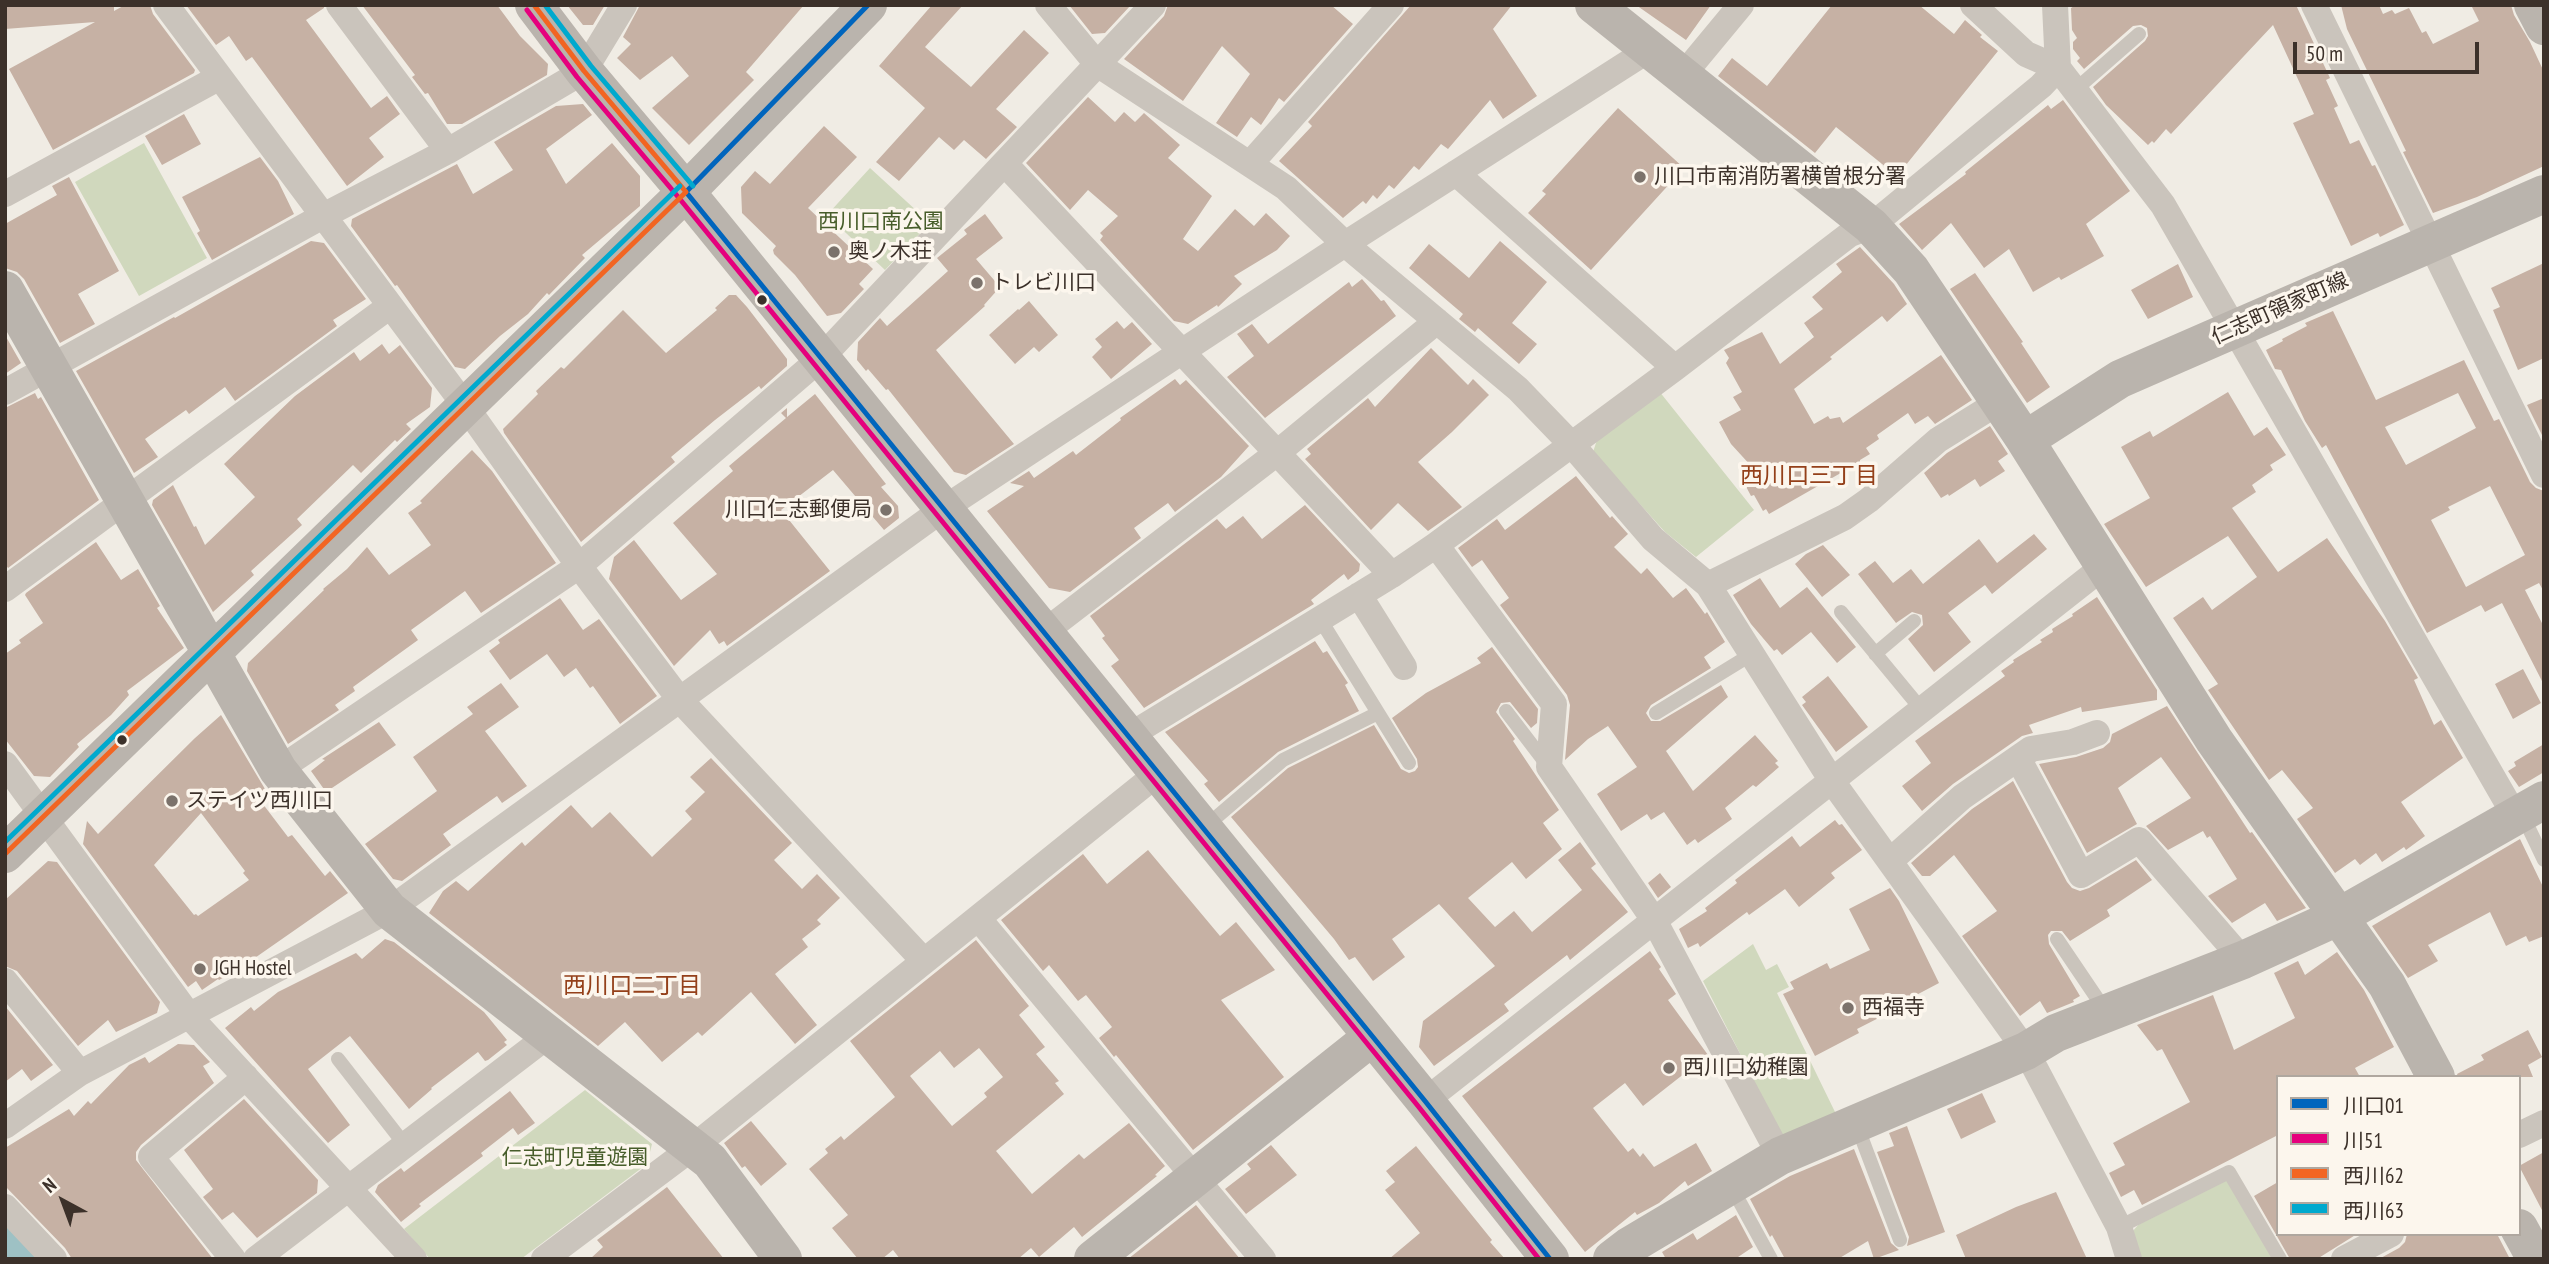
<!DOCTYPE html>
<html>
<head>
<meta charset="utf-8">
<style>
  body { margin:0 }
  #map { position:relative; width:2549px; height:1264px; overflow:hidden; background:#f0ece4; font-family:"PT Sans Narrow","Noto Sans JP",sans-serif }
  canvas { display:block }
  .frame { position:absolute; inset:0; border:7px solid #3c312a; pointer-events:none }
  .legend { position:absolute; left:2276px; top:1075px; width:245px; height:161px; box-sizing:border-box; background:#fcf6ed; border:2px solid #afa79f; margin:0; padding:9px 12px; list-style:none; font-size:21px; color:#3c312a }
  .legend li { display:flex; align-items:center; gap:14px; height:35px }
  .legend b { width:35px; border:2px solid #afa79f }
  .north { position:absolute; left:28px; top:1166px; width:70px; height:70px; -webkit-text-stroke:5px #fcf6ed; paint-order:stroke; rotate:319deg; font-size:19px; font-weight:700; line-height:28px; text-align:center; color:#3c312a }
  .north::after { content:''; display:block; margin:auto; width:24px; height:32px; background:#3c312a; clip-path:polygon(50% 0,100% 100%,50% 72%,0 100%) }
  .scale { position:absolute; left:2293px; top:42px; width:186px; height:32px; box-sizing:border-box; border:4px solid #3c312a; border-top:0; padding-left:9px; font-size:21px; line-height:24px; white-space:nowrap; color:#3c312a; -webkit-text-stroke:5px #fcf6ed; paint-order:stroke }
</style>
</head>
<body>
<div id="map">
<canvas width="2549" height="1264"></canvas>
<div class="frame"></div>
<ul class="legend">
<li><b style="height:9px;background:#0065bd"></b>川口01</li>
<li><b style="height:9px;background:#e5007d"></b>川51</li>
<li><b style="height:9px;background:#f26522"></b>西川62</li>
<li><b style="height:9px;background:#00a9ce"></b>西川63</li>
</ul>
<div class="north">N</div>
<div class="scale">50 m</div>
</div>
<script>
const ctx = document.querySelector('canvas').getContext('2d');
ctx.lineJoin = 'round';
function paint(path, color) { ctx.fillStyle = color; ctx.fill(path, 'evenodd'); }
function stroke(path, color, width, dash) { ctx.strokeStyle = color; ctx.lineWidth = width; ctx.lineCap = dash ? 'butt' : 'round'; ctx.setLineDash(dash || []); ctx.stroke(path); }
function label(font, color, halo, rows, align = 'center') {
  ctx.font = font + ' "PT Sans Narrow","Noto Sans JP",sans-serif'; ctx.lineWidth = 7; ctx.setLineDash([]); ctx.textBaseline = 'middle'; ctx.strokeStyle = halo; ctx.fillStyle = color; for (const [text, x, y, turn = 0] of rows) {
    ctx.save(); ctx.translate(x, y); ctx.rotate((+turn || 0) * Math.PI / 180); ctx.textAlign = isNaN(turn) ? turn : align; if (halo) ctx.strokeText(text, 0, 0); ctx.fillText(text, 0, 0); ctx.restore();
  }
}
const green = new Path2D(`
  M144,143L207,258L139,296L75,182Z
  M870,168L930,223L885,270L827,215Z
  M1659,391L1754,510L1696,557L1665,532L1593,452L1599,434Z
  M1753,944L1766,970L1777,964L1789,987L1777,993L1836,1114L1782,1136L1703,981Z
  M585,1090L652,1144L647,1164L521,1259H430L404,1229Z
  M2228,1178L2274,1259H2140L2132,1232L2139,1224Z`);
const river = new Path2D(`
  M5,1239L23,1259`);
const building = new Path2D(`
  M5,5H114V11L125,5H150L153,14L195,70L194,73L53,150L9,69L95,22L5,29Z
  M186,5H324V8L306,20L371,108L387,96L400,114L369,138L384,157L347,186L252,57L246,61L229,36L216,45Z
  M362,5H497L520,36L548,64L547,75L462,124H447L428,93L425,94L412,77L415,75Z
  M567,5H605L593,25H583Z
  M640,5H804L746,72L754,80L689,145L652,108L689,76L672,56L640,80L617,58L631,44L623,37Z
  M932,5H963L925,47L971,87L1024,30L1049,53L996,109L1017,127L986,159L964,140L954,150L939,137L899,181L876,162L925,108L879,66Z
  M1069,5H1131L1105,33L1092,34Z
  M1168,5H1331L1353,24L1284,102L1279,98L1261,125L1251,117L1237,137L1216,123L1250,74L1222,46L1183,101L1124,59L1164,16Z
  M1411,5H1512L1493,29L1537,96L1503,119L1490,100L1448,149L1441,144L1419,170L1414,166L1394,189L1389,185L1377,199L1373,195L1366,204L1363,201L1343,218L1279,161L1312,126L1308,122Z
  M1636,5H1711L1686,40Z
  M1832,5H1919L1954,34L1965,20L1982,35L1980,37L1998,51L1897,176L1836,127L1815,153L1718,76L1732,58L1767,86Z
  M2076,5H2296L2330,78L2326,80L2338,106L2334,108L2350,144L2359,140L2372,166L2375,165L2404,225L2380,237L2378,233L2351,246L2293,123L2314,114L2273,25L2171,134L2166,129L2154,143L2152,141L2148,145L2106,105L2093,87L2145,41L2148,36L2147,28L2141,25L2133,26L2084,69L2077,61L2080,58L2073,49V42L2077,38L2072,30L2071,8Z
  M2341,5H2379L2383,14L2392,10L2395,14L2409,8L2422,33L2426,31L2433,44L2479,21L2471,5H2511L2514,15L2530,42L2544,72V166L2477,197L2433,213L2403,152L2406,151L2347,29Z
  M1088,97L1115,122L1124,112L1135,122L1144,113L1180,145L1168,158L1212,196L1183,239L1198,251L1235,209L1254,226L1266,213L1290,236L1277,250L1234,276L1242,284L1218,307L1217,305L1188,324L1174,321L1100,240L1103,236L1100,233L1118,216L1088,190L1070,210L1026,163Z
  M2063,100L2130,191L2086,224L2104,256L2061,280L2059,277L2033,292L2009,249L1984,268L1951,223L1922,250L1899,224L1966,174L1965,172L2048,105L2051,109Z
  M583,104L592,115L546,149L566,184L612,143L640,176V206L582,255L585,258L549,295L547,293L528,314L500,336L465,369L455,367L397,285L395,286L351,226L352,219L457,164L473,194L513,170L494,142L556,106Z
  M1618,108L1684,168L1591,270L1528,213L1546,194L1542,191Z
  M184,114L201,144L162,165L145,136Z
  M824,126L857,157L808,208L873,269L859,284L864,289L841,313L827,316L795,275L774,254L773,250L776,246L742,213L741,187L755,171L770,184Z
  M260,157L278,181L294,214L212,260L197,233L200,231L182,197Z
  M69,177L119,271L78,294L95,324L60,343L24,279L17,272L5,268V224L57,195L52,186Z
  M985,214L1003,238L976,259L1000,287L984,305L985,306L936,350L1014,444L966,475L954,472L888,389L886,390L868,369L866,371L857,360L858,342L880,318L887,326L948,271L937,258L967,234L964,230Z
  M311,241L324,243L366,299L333,320L337,326L235,401L225,387L189,414L186,410L145,439L158,457L134,473L76,371L174,317L175,318Z
  M1500,241L1547,282L1512,323L1537,344L1519,364L1478,328L1475,332L1459,319L1463,314L1409,268L1429,244L1469,278Z
  M1860,247L1894,284L1907,304L1887,322L1882,316L1830,357L1832,359L1794,389L1814,424L1828,416L1830,419L1840,417L1843,423L1941,355L1972,400L1935,424L1928,416L1915,424L1908,413L1877,435L1879,439L1866,448L1870,454L1860,460V462L1769,514L1766,509L1763,511L1754,495L1751,496L1741,477L1752,467L1731,444L1719,422L1741,410L1733,397L1742,392L1726,363L1729,358L1724,350L1762,332L1780,364L1814,337L1804,323L1823,309L1812,297L1842,272L1836,264Z
  M2544,263V358L2518,370L2493,310L2500,307L2491,288Z
  M2178,264L2193,297L2148,319L2131,290Z
  M1975,273L2023,342L2021,343L2050,387L2027,403L1950,289Z
  M1362,279L1381,301L1384,300L1396,316L1265,418L1227,377L1254,356L1237,334L1252,324L1268,344L1349,282L1352,287Z
  M729,295H736L747,307L787,359V366L761,389L759,386L715,420L671,457L675,462L581,542L504,433L503,429L538,394L536,391L561,367L564,369L623,310L666,353L717,310L715,308Z
  M1029,301L1058,335L1039,352L1034,347L1015,364L989,335L1018,309L1019,310Z
  M2333,311L2376,400L2464,360L2494,421L2499,419L2530,482L2536,488L2544,491V592L2539,583L2525,590L2544,627V685L2502,603L2485,612L2481,605L2427,633L2326,445L2322,448L2305,421L2281,370L2275,369L2266,350L2283,341L2282,339L2307,326L2305,323ZM2458,393L2476,428L2406,465L2385,427ZM2490,486L2525,555L2466,587L2431,520L2450,510L2448,507Z
  M1117,321L1124,329L1132,322L1152,344L1111,379L1092,357L1102,347L1095,339Z
  M5,335L21,363L5,374Z
  M382,344L389,354L400,345L432,388L430,407L406,424L411,429L397,442L395,440L361,473L353,465L297,519L302,525L251,571L254,575L213,612L152,505L153,500L173,485L194,527L196,526L205,545L255,497L224,464L295,396L354,352L360,361Z
  M1431,348L1468,385L1473,379L1489,395L1452,432L1418,462L1462,507L1428,531L1398,503L1371,530L1305,459L1311,454L1307,449L1368,398L1375,407Z
  M1175,379L1180,385L1186,380L1249,446L1221,477L1175,512L1168,503L1134,528L1141,538L1070,592L1049,588L987,511L1024,486L1010,483L1029,471L1034,478L1073,451L1076,455L1121,420L1120,418Z
  M2228,392L2254,436L2267,427L2286,455L2270,465L2273,470L2252,485L2256,492L2232,508L2278,572L2327,538L2385,621L2418,678L2414,680L2434,725L2441,720L2463,758L2401,802L2425,836L2406,850L2404,847L2382,862L2376,853L2360,865L2355,859L2335,873L2297,819L2313,808L2282,770L2269,780L2208,690L2218,684L2173,618L2203,597L2212,610L2257,577L2228,536L2146,587L2104,524L2150,498L2121,447L2150,431L2153,437Z
  M35,393L38,399L41,397L99,500L8,568L5,564V408Z
  M815,394L886,484L881,487L898,506L899,518L884,530L833,470L781,510L830,571L727,646L724,641L719,644L710,630L674,666L609,579L614,557L634,540L681,600L717,574L673,523L733,471L729,466L786,418L781,413L787,408V417Z
  M2544,398V439L2527,405Z
  M1990,426L2008,454L1998,461L2005,471L1980,487L1975,479L1949,496L1948,494L1941,498L1924,473L1947,453Z
  M472,450L492,471L556,563L481,613L465,591L411,630L418,640L353,687L355,691L335,705L339,710L288,744L247,671L248,663L324,590L323,589L347,569L367,547L389,575L431,545L408,513L422,503L420,501Z
  M1576,476L1610,518L1612,516L1628,534L1614,547L1641,574L1647,568L1673,598L1686,588L1705,614L1707,612L1725,642L1704,657L1711,668L1651,705L1646,713L1651,721H1660L1721,685L1728,697L1666,751L1693,791L1755,735L1778,761L1775,763L1779,767L1756,787L1753,785L1725,808L1732,819L1698,843L1695,839L1687,845L1664,812L1651,820L1647,814L1621,831L1597,794L1637,767L1608,726L1588,739L1565,760L1570,705L1567,695L1500,605L1509,598L1482,560L1472,567L1458,548L1497,519L1505,530Z
  M1305,505L1360,564L1359,571L1348,580L1344,574L1311,600L1314,604L1144,708L1111,666L1119,660L1102,638L1105,636L1090,616L1217,519L1226,529L1243,516L1262,539Z
  M2034,534L2047,549L1992,594L1985,585L1948,613L1971,642L1934,672L1908,639L1923,625L1922,615L1912,612L1896,623L1858,574L1875,561L1893,583L1911,569L1923,584L1979,539L1997,563Z
  M96,542L121,580L138,569L160,606L157,608L184,648L127,691L129,695L111,715L77,744L79,747L50,777L34,776L5,739V654L21,643L19,640L43,623L25,595L26,593Z
  M1823,545L1850,575L1822,597L1795,564L1806,554Z
  M1760,578L1780,608L1807,587L1856,647L1837,663L1811,632L1782,655L1777,649L1774,651L1751,624L1733,595Z
  M2097,597L2157,690V700L2082,712L2081,707L2029,725L2033,733L2022,736L1953,784L1922,811L1902,786L1931,763L1915,741L2005,676L2001,671L2014,662L2013,660L2042,642L2040,640L2053,632L2052,629L2073,616L2072,614Z
  M560,598L583,630L599,619L657,696L620,724L593,686L590,688L576,668L564,677L547,654L510,680L489,651L500,643L498,640Z
  M1315,641L1323,653L1327,651L1348,683L1345,685L1359,711L1278,752L1219,802L1204,784L1208,781L1165,732Z
  M1492,647L1538,709L1537,723L1531,728L1510,702L1501,703L1496,712L1515,739L1513,741L1559,810L1543,823L1562,849L1526,879L1512,862L1468,898L1495,927L1514,911L1532,932L1582,890L1558,860L1580,842L1596,864L1591,868L1628,912L1570,960L1567,955L1504,1004L1509,1011L1434,1066L1419,1047L1423,1021L1495,966L1439,904L1392,939L1405,957L1373,981L1355,957L1349,960L1334,939L1231,817L1288,768L1374,725L1401,769L1409,773L1415,771L1418,767L1417,759L1392,718L1426,693L1481,663L1477,658Z
  M2523,669L2541,703L2513,719L2495,684Z
  M1828,676L1868,727L1836,752L1802,705L1806,702L1802,697Z
  M501,683L519,707L485,731L527,786L502,803L497,796L443,834L451,845L402,881L393,879L365,844L437,791L413,757L473,714L467,707Z
  M2167,706L2250,833L2252,832L2306,908L2277,921L2265,903L2232,923L2208,896L2237,879L2210,836L2207,838L2203,831L2168,850L2146,826L2191,798L2161,757L2118,788L2137,824L2087,853L2039,764L2076,757L2103,748L2110,742L2112,734Z
  M221,715L265,789L256,795L288,837L292,835L325,876L330,871L348,893L239,969L219,980L218,979L202,990L196,981L188,987L83,844L87,821L98,834L195,738ZM201,813L245,871L243,873L249,880L198,916L196,914L194,915L154,865Z
  M379,722L396,745L326,792L311,771L325,760L322,759Z
  M2544,744V772L2519,787L2508,771L2516,766L2514,762Z
  M711,758L792,843L774,860L802,889L817,874L840,898L817,920L821,924L802,939L808,947L775,974L817,1025L795,1044L751,992L702,1036L698,1032L662,1062L625,1022L598,1046L429,913L443,891L456,881L468,891L522,842L525,846L571,805L592,828L610,812L652,857L692,819L685,811L705,792L690,777Z
  M2013,781L2067,882L2072,888L2080,891L2089,888L2136,860L2152,880L2107,910L2110,916L2070,941L2062,931H2051L2048,935L2049,944L2080,996L2073,1000L2074,1002L2047,1013L2040,1001L2020,1016L1962,936L1997,911L1954,855L1930,876H1922L1911,863L1972,809Z
  M1835,820L1839,825L1842,824L1862,850L1831,873L1835,878L1799,907L1785,889L1749,915L1747,912L1700,947L1698,943L1688,948L1679,929L1707,911L1705,908L1737,883L1735,880L1792,836L1800,847Z
  M2520,839L2544,889V936L2529,942L2526,936L2506,946L2490,912L2428,945L2438,961L2408,978L2372,926Z
  M1148,850L1220,936L1236,922L1275,970L1221,1000L1284,1077L1193,1150L1116,1055L1114,1057L1099,1038L1112,1027L1086,995L1078,1001L1049,965L1043,971L1001,920L1083,854L1107,884Z
  M48,861L57,862L160,1002L157,1013L116,1032L108,1020L78,1046L17,971L5,966V900Z
  M1660,873L1671,887L1658,898L1648,883Z
  M1890,888L1899,901L1939,983L1905,1001L1906,1004L1857,1029L1859,1033L1815,1056L1783,994L1794,989L1790,982L1827,963L1830,969L1870,950L1849,909Z
  M385,939L394,942L484,1012L507,1040L504,1042L507,1045L488,1060L485,1061L478,1052L431,1088L432,1089L409,1109L350,1036L308,1069L350,1125L328,1143L225,1028L251,1007L254,1011L278,992L356,953L362,959Z
  M976,940L1029,1006L1019,1015L1045,1047L1036,1054L1059,1081L1055,1083L1064,1094L996,1151L1032,1194L1079,1154L1084,1159L1129,1123L1165,1166L1155,1175L1157,1176L1082,1237L1074,1227L1039,1257L1031,1248L1018,1259H900L893,1250L882,1259H858L832,1228L848,1215L809,1169L828,1153L825,1149L841,1136L844,1140L895,1097L850,1041ZM979,1048L1003,1077L984,1093L987,1097L952,1126L910,1076L940,1051L954,1068Z
  M1650,951L1661,967L1659,969L1676,994L1668,1000L1708,1055L1643,1106L1625,1083L1593,1108L1628,1152L1633,1148L1640,1157L1643,1153L1654,1167L1696,1143L1712,1171L1688,1186L1685,1181L1659,1203L1637,1215L1635,1212L1585,1252L1462,1096Z
  M2337,952L2364,990L2394,1047L2355,1068L2360,1077H2278V1135L2142,1205L2134,1190L2121,1197L2109,1173L2125,1165L2113,1143L2190,1102L2162,1049L2157,1051L2137,1025L2213,995L2234,1050L2295,1018L2274,973L2298,961L2305,975Z
  M5,1006L53,1065L31,1081L22,1069L5,1082Z
  M2528,1030L2542,1057L2528,1065L2533,1077H2458L2457,1074L2484,1060L2481,1055Z
  M178,1044L194,1045L210,1062L203,1066L214,1083L141,1145L136,1152V1160L213,1259H72L65,1248L5,1186V1148L69,1109L74,1116L88,1101L91,1104L129,1065L145,1057L149,1063Z
  M510,1091L535,1123L518,1135L513,1128L481,1153L483,1156L419,1204L421,1206L401,1222L375,1192L378,1185L401,1168L404,1172Z
  M1982,1093L1996,1122L1961,1139L1947,1109Z
  M244,1099L318,1180L317,1193L257,1238L233,1212L222,1220L203,1197L213,1189L184,1150Z
  M751,1121L787,1164L761,1186L745,1166L742,1168L724,1143Z
  M1907,1126L1945,1232L1907,1246L1909,1237L1877,1152L1894,1146L1889,1133Z
  M1271,1145L1297,1175L1246,1214L1225,1189L1251,1169L1247,1164Z
  M1416,1146L1492,1240L1490,1242L1505,1259H1389L1420,1233L1385,1190L1395,1182L1386,1171Z
  M1854,1149L1891,1243L1899,1250L1874,1259L1868,1241L1838,1259H1785L1772,1235L1770,1237L1750,1199L1790,1176Z
  M2544,1152V1214L2519,1166Z
  M2278,1182V1234H2357L2317,1259H2290L2254,1196Z
  M667,1187L724,1259H590L603,1247L597,1240Z
  M2056,1192L2087,1259H1966L1956,1235L2016,1207Z
  M1196,1205L1240,1259H1128Z
  M1736,1215L1753,1247L1735,1259H1666L1662,1252L1693,1233L1697,1240Z
  M2407,1234H2497L2510,1259H2379L2399,1248L2405,1242Z`);
const lane = new Path2D(`
  M2075,90L2139,34
  M1841,612L1922,710
  M1320,619L1409,763
  M1875,654L1914,621
  M1506,711L1548,766
  M1656,713L1752,654
  M2522,814L2544,860
  M1205,827L1283,760L1378,713
  M2057,939L2107,1013
  M338,1059L405,1145
  M1856,1123L1900,1240
  M1731,1186L1771,1259
  M2119,1227L2229,1172L2280,1259`);
const street = new Path2D(`
  M166,5L466,407L579,566L680,700L924,961
  M339,5L448,151
  M1048,5L1097,64L1286,188L1345,244L1518,389L1572,445L1653,539L1708,585L1832,781L2026,1051L2119,1227L2129,1259
  M1973,5L2026,54L2058,68L2163,205L2515,816
  M2314,5L2544,475
  M1683,75L1741,5
  M1005,164L1392,575
  M1250,164L1391,5
  M1456,173L1675,368
  M5,194L218,78
  M5,392L323,216L448,151L584,71L624,5
  M1436,545L1554,704L1549,767L1654,920L1780,1156
  M1708,585L1845,517L1869,500L1938,440L1999,402
  M5,589L390,306
  M1359,595L1404,667
  M1043,633L1277,453L1437,321
  M1127,737L1392,575L1436,545L1675,368L1850,234L1871,226L2041,86L2058,68L2055,5
  M2018,758L2081,875L2139,840L2243,960
  M5,764L190,1017L414,1259
  M278,770L579,566L821,358L1153,5
  M1890,861L1962,797L2031,749L2073,742L2097,733
  M978,918L1263,1259
  M5,981L80,1073
  M1425,1101L2103,567
  M5,1126L80,1073L389,910L943,509L1345,244L1650,49
  M2519,1135L2544,1123
  M5,1207L54,1259
  M233,1259L151,1157L246,1077
  M256,1259L549,1035
  M544,1259L692,1148L1157,774
  M2344,1259L2391,1234`);
const secondary = new Path2D(`
  M534,5L584,71L686,192L1425,1101L1550,1259
  M1594,5L1871,226L1911,270L2025,440L2214,740L2387,985L2436,1077
  M2533,5L2544,26
  M5,290L278,770L389,910L710,1161L783,1259
  M2025,440L2120,379L2544,194
  M5,854L686,192L868,5
  M2519,1228L2536,1259
  M1093,1259L1372,1037
  M1612,1259L1629,1246L1780,1156L2026,1051L2056,1033L2243,960L2340,916L2544,800`);
const bus1 = new Path2D(`
  M686,192L1425,1101L1550,1259
  M686,192L868,5`);
const bus2 = new Path2D(`
  M527,10L577,77L679,198L1418,1106L1539,1259`);
const bus3 = new Path2D(`
  M534,5L584,71L686,192
  M5,854L686,192`);
const bus4 = new Path2D(`
  M545,5L591,66L693,186
  M5,842L680,186`);
const markers = [
  [1640,177,7,"#7b726b"],
  [834,252,7,"#7b726b"],
  [977,283,7,"#7b726b"],
  [762,300,6,"#3c312a"],
  [886,510,7,"#7b726b"],
  [122,740,6,"#3c312a"],
  [172,801,7,"#7b726b"],
  [200,969,7,"#7b726b"],
  [1848,1008,7,"#7b726b"],
  [1669,1068,7,"#7b726b"]
];
const poiNames = [
  ["川口市南消防署横曽根分署",1654,177],
  ["奥ノ木荘",848,252],
  ["トレビ川口",991,283],
  ["川口仁志郵便局",872,510,"right"],
  ["ステイツ西川口",186,801],
  ["JGH Hostel",214,969],
  ["西福寺",1862,1008],
  ["西川口幼稚園",1683,1068]
];
const parkNames = [
  ["西川口南公園",881,222],
  ["仁志町児童遊園",575,1158]
];
const streetNames = [
  ["仁志町領家町線",2280,309,-24]
];
const neighbourhoodNames = [
  ["西川口三丁目",1809,476],
  ["西川口二丁目",632,986]
];
paint(green, '#d0d8bd');
stroke(river, '#9ec1c4', 46);
paint(building, '#c6b1a4');
stroke(lane, '#cac4bc', 14);
stroke(street, '#cac4bc', 26);
stroke(secondary, '#bab4ad', 38);
stroke(bus1, '#0065bd', 5);
stroke(bus2, '#e5007d', 5);
stroke(bus3, '#f26522', 5);
stroke(bus4, '#00a9ce', 5);
for (const [x, y, r, color] of markers) { const dot = new Path2D(); dot.arc(x, y, r, 0, 2 * Math.PI); ctx.fillStyle = color; ctx.fill(dot); stroke(dot, '#fcf6ed', 2.5); }
label('21px', '#3c312a', '#fcf6ed', poiNames, 'left');
label('21px', '#475d2a', '#fcf6ed', parkNames);
label('21px', '#3c312a', '#fcf6ed', streetNames);
label('23px', '#94401a', '#fcf6ed', neighbourhoodNames);
</script>
</body>
</html>
